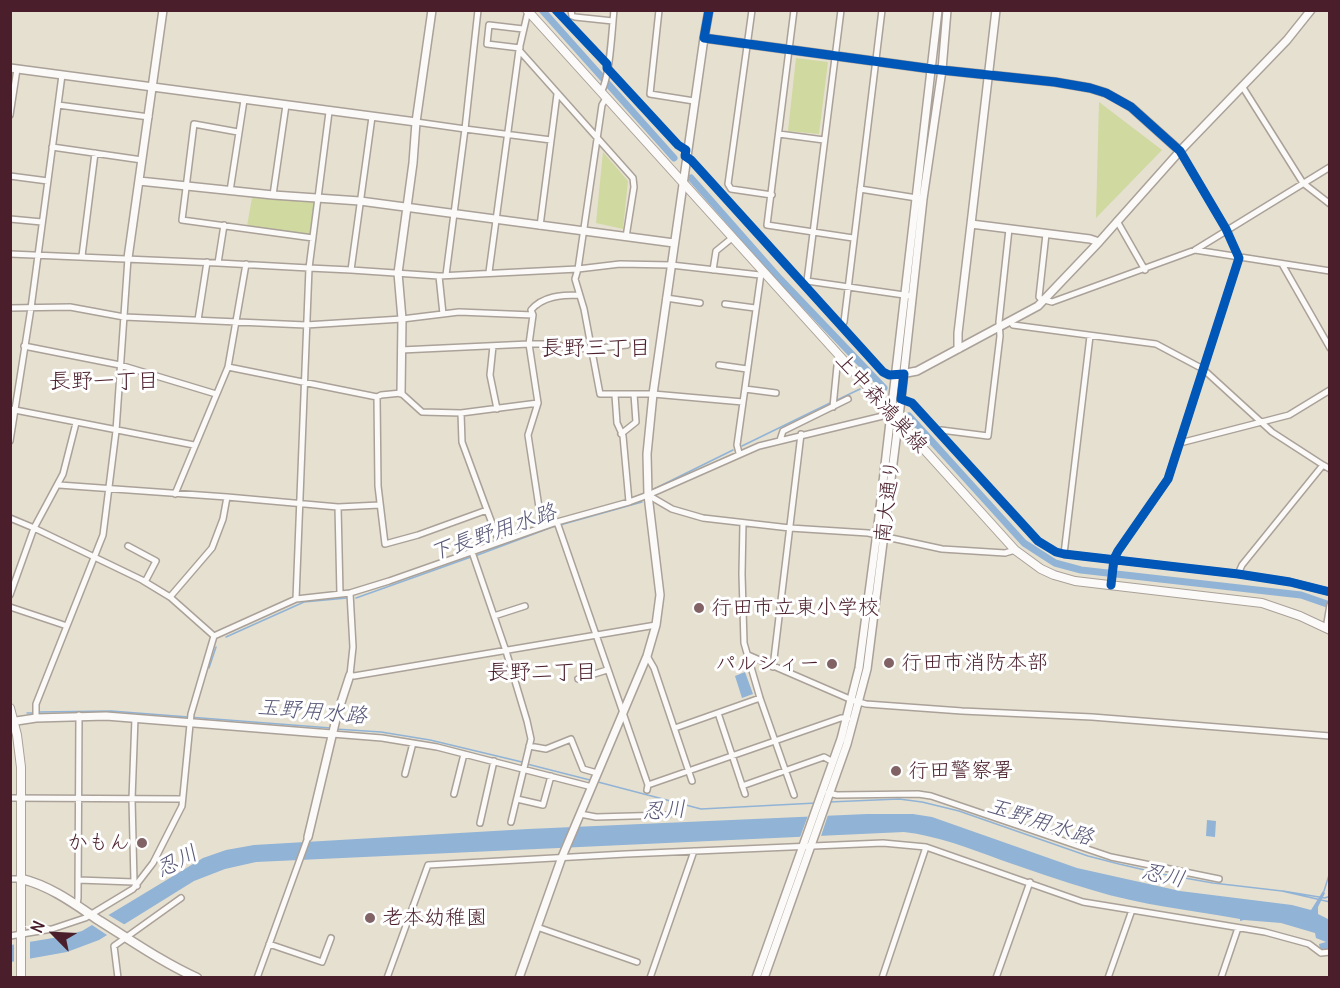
<!DOCTYPE html>
<html>
<head>
<meta charset="utf-8">
<style>
  body { margin:0 }
  #map { position:relative; width:1340px; height:988px; overflow:hidden; background:#e6e0d0; font-family:Delius,sans-serif }
  canvas { display:block }
  .frame { position:absolute; inset:0; border:12px solid #4a1f2b; pointer-events:none }
  .north { position:absolute; left:24px; top:904px; width:60px; height:60px; -webkit-text-stroke:4px #fff; paint-order:stroke; rotate:294deg; font-size:16px; font-weight:700; line-height:24px; text-align:center; color:#4a1f2b }
  .north::after { content:''; display:block; margin:auto; width:21px; height:27px; background:#4a1f2b; clip-path:polygon(50% 0,100% 100%,50% 72%,0 100%) }
</style>
</head>
<body>
<div id="map">
<canvas width="1340" height="988"></canvas>
<div class="frame"></div>
<div class="north">N</div>
</div>
<script>
const ctx = document.querySelector('canvas').getContext('2d');
ctx.lineJoin = 'round';
function paint(path, color) { ctx.fillStyle = color; ctx.fill(path, 'evenodd'); }
function stroke(path, color, width, dash) { ctx.strokeStyle = color; ctx.lineWidth = width; ctx.lineCap = dash ? 'butt' : 'round'; ctx.setLineDash(dash || []); ctx.stroke(path); }
function label(font, color, halo, rows, align = 'center') {
  ctx.font = font + ' Delius,"Klee One",sans-serif'; ctx.lineWidth = 6; ctx.setLineDash([]); ctx.textBaseline = 'middle'; ctx.strokeStyle = halo; ctx.fillStyle = color; for (const [text, x, y, turn = 0] of rows) {
    ctx.save(); ctx.translate(x, y); ctx.rotate((+turn || 0) * Math.PI / 180); ctx.textAlign = isNaN(turn) ? turn : align; if (halo) ctx.strokeText(text, 0, 0); ctx.fillText(text, 0, 0); ctx.restore();
  }
}
const green = new Path2D(`
  M796,58L828,62L819,134L788,131Z
  M1099,102L1162,150L1096,218Z
  M603,152L628,181L623,229L596,223Z
  M252,198L314,201L310,235L247,226Z`);
const water = new Path2D(`
  M745,672L753,694L742,698L735,676Z
  M867,814H913L932,817L1077,868L1180,891L1292,905L1311,910L1323,891L1325,893L1318,907V914L1330,920L1329,949L1320,950L1319,944L1326,942L1316,938L1315,933L1281,923L1244,920L1240,921V919C1190,910 1140,905 1092,890C1061,881 1031,870 1001,860C969,848 938,836 904,832L256,862L225,869L194,881L99,940L67,952L11,962V945L59,937L82,931L203,858L226,850L254,845L528,829Z
  M1207,820L1216,821L1215,837L1206,836Z`);
const pier = new Path2D(`
  M829,812L820,839L799,840L809,813Z
  M105,913L127,926L110,937L89,923Z
  M30,939V962L14,965V941Z`);
const stream = new Path2D(`
  M835,401L860,389
  M742,446L830,403
  M654,489L733,450
  M560,525L642,502
  M475,556L555,526
  M356,598L471,557
  M226,637L304,602L347,598
  M209,668L216,647
  M39,712L111,711L331,728
  M27,713H34
  M335,729L381,732L430,740L522,762
  M527,764L590,780
  M598,782L701,809L816,803
  M829,802L899,799L922,802L959,811L1088,856L1119,864L1162,874L1213,883L1282,891L1330,902
  M1283,891L1325,898L1330,896
  M1324,891L1330,872`);
const canal = new Path2D(`
  M542,10L674,158
  M691,178L780,279L884,388
  M909,416L1024,543L1055,563L1081,570L1301,595L1330,605`);
const minor = new Path2D(`
  M478,10L465,129L551,140
  M571,10L572,16L575,17L613,21
  M659,10L650,94L694,101
  M752,10L728,184L731,189L772,195
  M794,10L767,225L853,238
  M520,48L487,44L489,25L523,29
  M519,50L633,178L634,187L626,237
  M1242,86L1303,183L1330,204
  M601,92C610,78 612,29 614,10
  M606,98L602,105L578,269L575,279L584,309L600,394H653L743,402
  M58,105L149,117
  M329,112L309,268L351,270L372,117
  M10,115L17,69
  M416,122L465,129L446,275
  M238,132L194,124L182,220L313,238
  M779,134L824,140
  M52,147L142,160
  M10,176L48,181
  M860,189L923,199
  M230,191L244,100
  M273,195L286,105
  M10,219L42,222
  M1117,221L1145,270
  M224,225L218,263L309,268L296,599
  M540,226L557,94
  M1046,234L1039,297L1041,299L1052,302L1195,250L1330,167
  M1195,250L1330,271
  M10,254L218,263
  M82,256L95,153
  M1282,264L1330,348
  M351,270L439,276L578,269L620,264L671,265L760,275
  M713,270L716,251L732,238
  M489,272L519,50L528,11
  M439,276L443,314
  M807,281L841,10
  M807,281L911,296
  M666,298L700,303
  M725,304L755,308
  M10,308L70,307L124,317L306,325L402,319L459,312L533,315
  M198,320L207,262
  M1010,321L1013,325L1156,344L1203,369L1272,432L1323,465
  M841,326L844,322L882,10
  M1090,336L1064,554L1238,574L1290,582L1330,592
  M24,346L120,365L216,394
  M493,346L490,375L497,409
  M401,350L529,344H557L566,348L591,349L627,345
  M719,365L747,369
  M228,367L377,397
  M745,389L776,393
  M615,395L617,423L623,436L629,502L648,495
  M538,403L528,435L542,527
  M833,407L837,366L841,358
  M10,409L194,445
  M461,413L422,412L401,393L381,395L377,397L378,486L385,544L418,535L487,510L499,542
  M891,414L759,446L648,495L672,509L703,518L790,528L868,533L942,549L1005,553L1015,550
  M938,432L941,430L988,436L1000,336L999,322L1009,229
  M621,434L636,422L634,394
  M780,440L783,431L848,399
  M10,441L31,308L62,75
  M1180,443L1289,415L1330,390
  M739,453L737,445L761,274
  M59,485L227,497
  M175,494L228,367L246,264
  M487,510L462,442L461,413L538,403L529,344L533,315L531,310C543,296 561,295 579,295
  M10,518L34,528L142,580L170,597L214,636
  M557,522L648,785L647,790
  M743,523L742,574L744,643L760,698L794,795
  M128,546L156,561L145,582
  M472,552L506,651L527,721L531,739L511,822
  M1238,574L1242,565L1323,465L1330,469
  M1111,585L1114,559L1118,551L1168,479L1239,258L1226,229L1180,151
  M350,593L353,647L350,675L354,676L656,625
  M340,594L338,507L380,505
  M10,595L34,528L63,474L76,423
  M170,597L212,548L223,519L227,497L338,507
  M10,607L67,626
  M494,616L525,606
  M1326,629L1330,605
  M748,655L852,700L866,704L962,711L1092,717L1330,736
  M647,656L654,668L692,781
  M773,667L801,434
  M578,679L607,670
  M718,713L745,794
  M36,718V704L103,535L116,431L128,258
  M135,718L132,799L134,882L137,886
  M675,728L760,698
  M332,734L382,738L437,747L592,787
  M529,746L546,749L571,739L583,769L597,773
  M405,774L413,743
  M648,785L841,718H848
  M742,786L824,757L833,762
  M828,793L837,795L918,794L931,796L1111,857L1219,879
  M454,794L464,754
  M10,798L182,799
  M517,799L543,805L551,776
  M580,814L596,817L668,815
  M480,823L494,761
  M10,879H22
  M78,880L134,882
  M77,905L78,898L79,715
  M1132,910L1265,932L1309,944L1321,953L1330,952
  M537,927L637,962
  M10,936L52,929L85,918L133,889L153,863L182,806L191,714L214,636L296,599L350,593L389,581L557,522L629,502
  M269,944L322,962L331,938
  M118,978L114,946L181,898
  M257,978L308,837
  M387,978L428,865L626,854L883,843L926,847L1083,902L1132,910L1108,978
  M650,978L694,851
  M882,978L926,847
  M996,978L1030,882
  M1221,978L1238,928`);
const tertiary = new Path2D(`
  M709,10L704,38L932,69L1055,82L1090,88L1106,93L1131,107L1180,151
  M10,68L416,122
  M139,181L273,195L360,201L674,243
  M971,224L996,10
  M128,258L163,10
  M958,349V333L971,224L1090,239L1099,242
  M901,374L917,371L1038,306L1099,242L1180,151L1287,40L1311,10
  M401,393L402,319L398,273L413,163L416,122L432,10
  M10,722L36,718L106,716L332,734
  M308,837L337,715L350,675
  M519,978L562,857L647,656L656,625L660,595L648,495L647,454L653,394L704,38
  M756,978L841,739L859,668L878,525L938,10
  M764,978L847,744L867,669L900,408L923,199L942,70L947,10`);
const secondary = new Path2D(`
  M527,10L1015,550L1041,569L1054,575L1075,581L1262,603L1300,616L1330,630
  M10,708L17,735L21,767V978`);
const primary = new Path2D(`
  M22,879C51,886 76,905 100,921C132,941 162,962 197,978`);
const cycleway = new Path2D(`
  M556,10L607,64V68L678,145L686,150L685,156L691,160L883,372L889,375L904,374L901,399L912,403L1038,541L1056,552L1064,554L1238,574L1290,582L1330,592
  M709,10L704,38L932,69L1055,82L1090,88L1106,93L1131,107L1180,151L1226,229L1239,258L1168,479L1118,551L1114,559L1111,585`);
const markers = [
  [699,608,6,"#816365"],
  [889,663,6,"#816365"],
  [832,664,6,"#816365"],
  [896,771,6,"#816365"],
  [142,843,6,"#816365"],
  [370,918,6,"#816365"]
];
const streetNames = [
  ["上中森鴻巣線",881,403,48],
  ["南大通り",888,501,-83]
];
const poiNames = [
  ["行田市立東小学校",711,608],
  ["行田市消防本部",901,663],
  ["パルシィー",820,664,"right"],
  ["行田警察署",908,771],
  ["かもん",130,843,"right"],
  ["老本幼稚園",382,918]
];
const neighbourhoodNames = [
  ["長野三丁目",596,349],
  ["長野一丁目",104,382],
  ["長野二丁目",542,673]
];
const waterNames = [
  ["下長野用水路",493,533,-19],
  ["玉野用水路",312,712,5],
  ["忍川",664,811,-3],
  ["玉野用水路",1040,822,18],
  ["忍川",177,862,-27],
  ["忍川",1163,876,12]
];
paint(green, '#cfd9a0');
paint(water, '#91b3d6');
paint(pier, '#e6e0d0');
stroke(stream, '#91b3d6', 1.5);
stroke(canal, '#91b3d6', 7);
stroke(minor, '#aaa199', 8);
stroke(tertiary, '#aaa199', 10);
stroke(secondary, '#aaa199', 10);
stroke(primary, '#aaa199', 11);
stroke(minor, '#fbfaf8', 5);
stroke(tertiary, '#fbfaf8', 7);
stroke(secondary, '#fbfaf8', 8);
stroke(primary, '#fbfaf8', 8);
stroke(cycleway, '#0057b8', 9);
for (const [x, y, r, color] of markers) { const dot = new Path2D(); dot.arc(x, y, r, 0, 2 * Math.PI); ctx.fillStyle = color; ctx.fill(dot); stroke(dot, '#fff', 2); }
label('21px', '#4a1f2b', '#fff', streetNames);
label('21px', '#4a1f2b', '#fff', poiNames, 'left');
label('22px', '#4a1f2b', '#fff', neighbourhoodNames);
label('italic 22px', '#595979', '#fff', waterNames);
</script>
</body>
</html>
